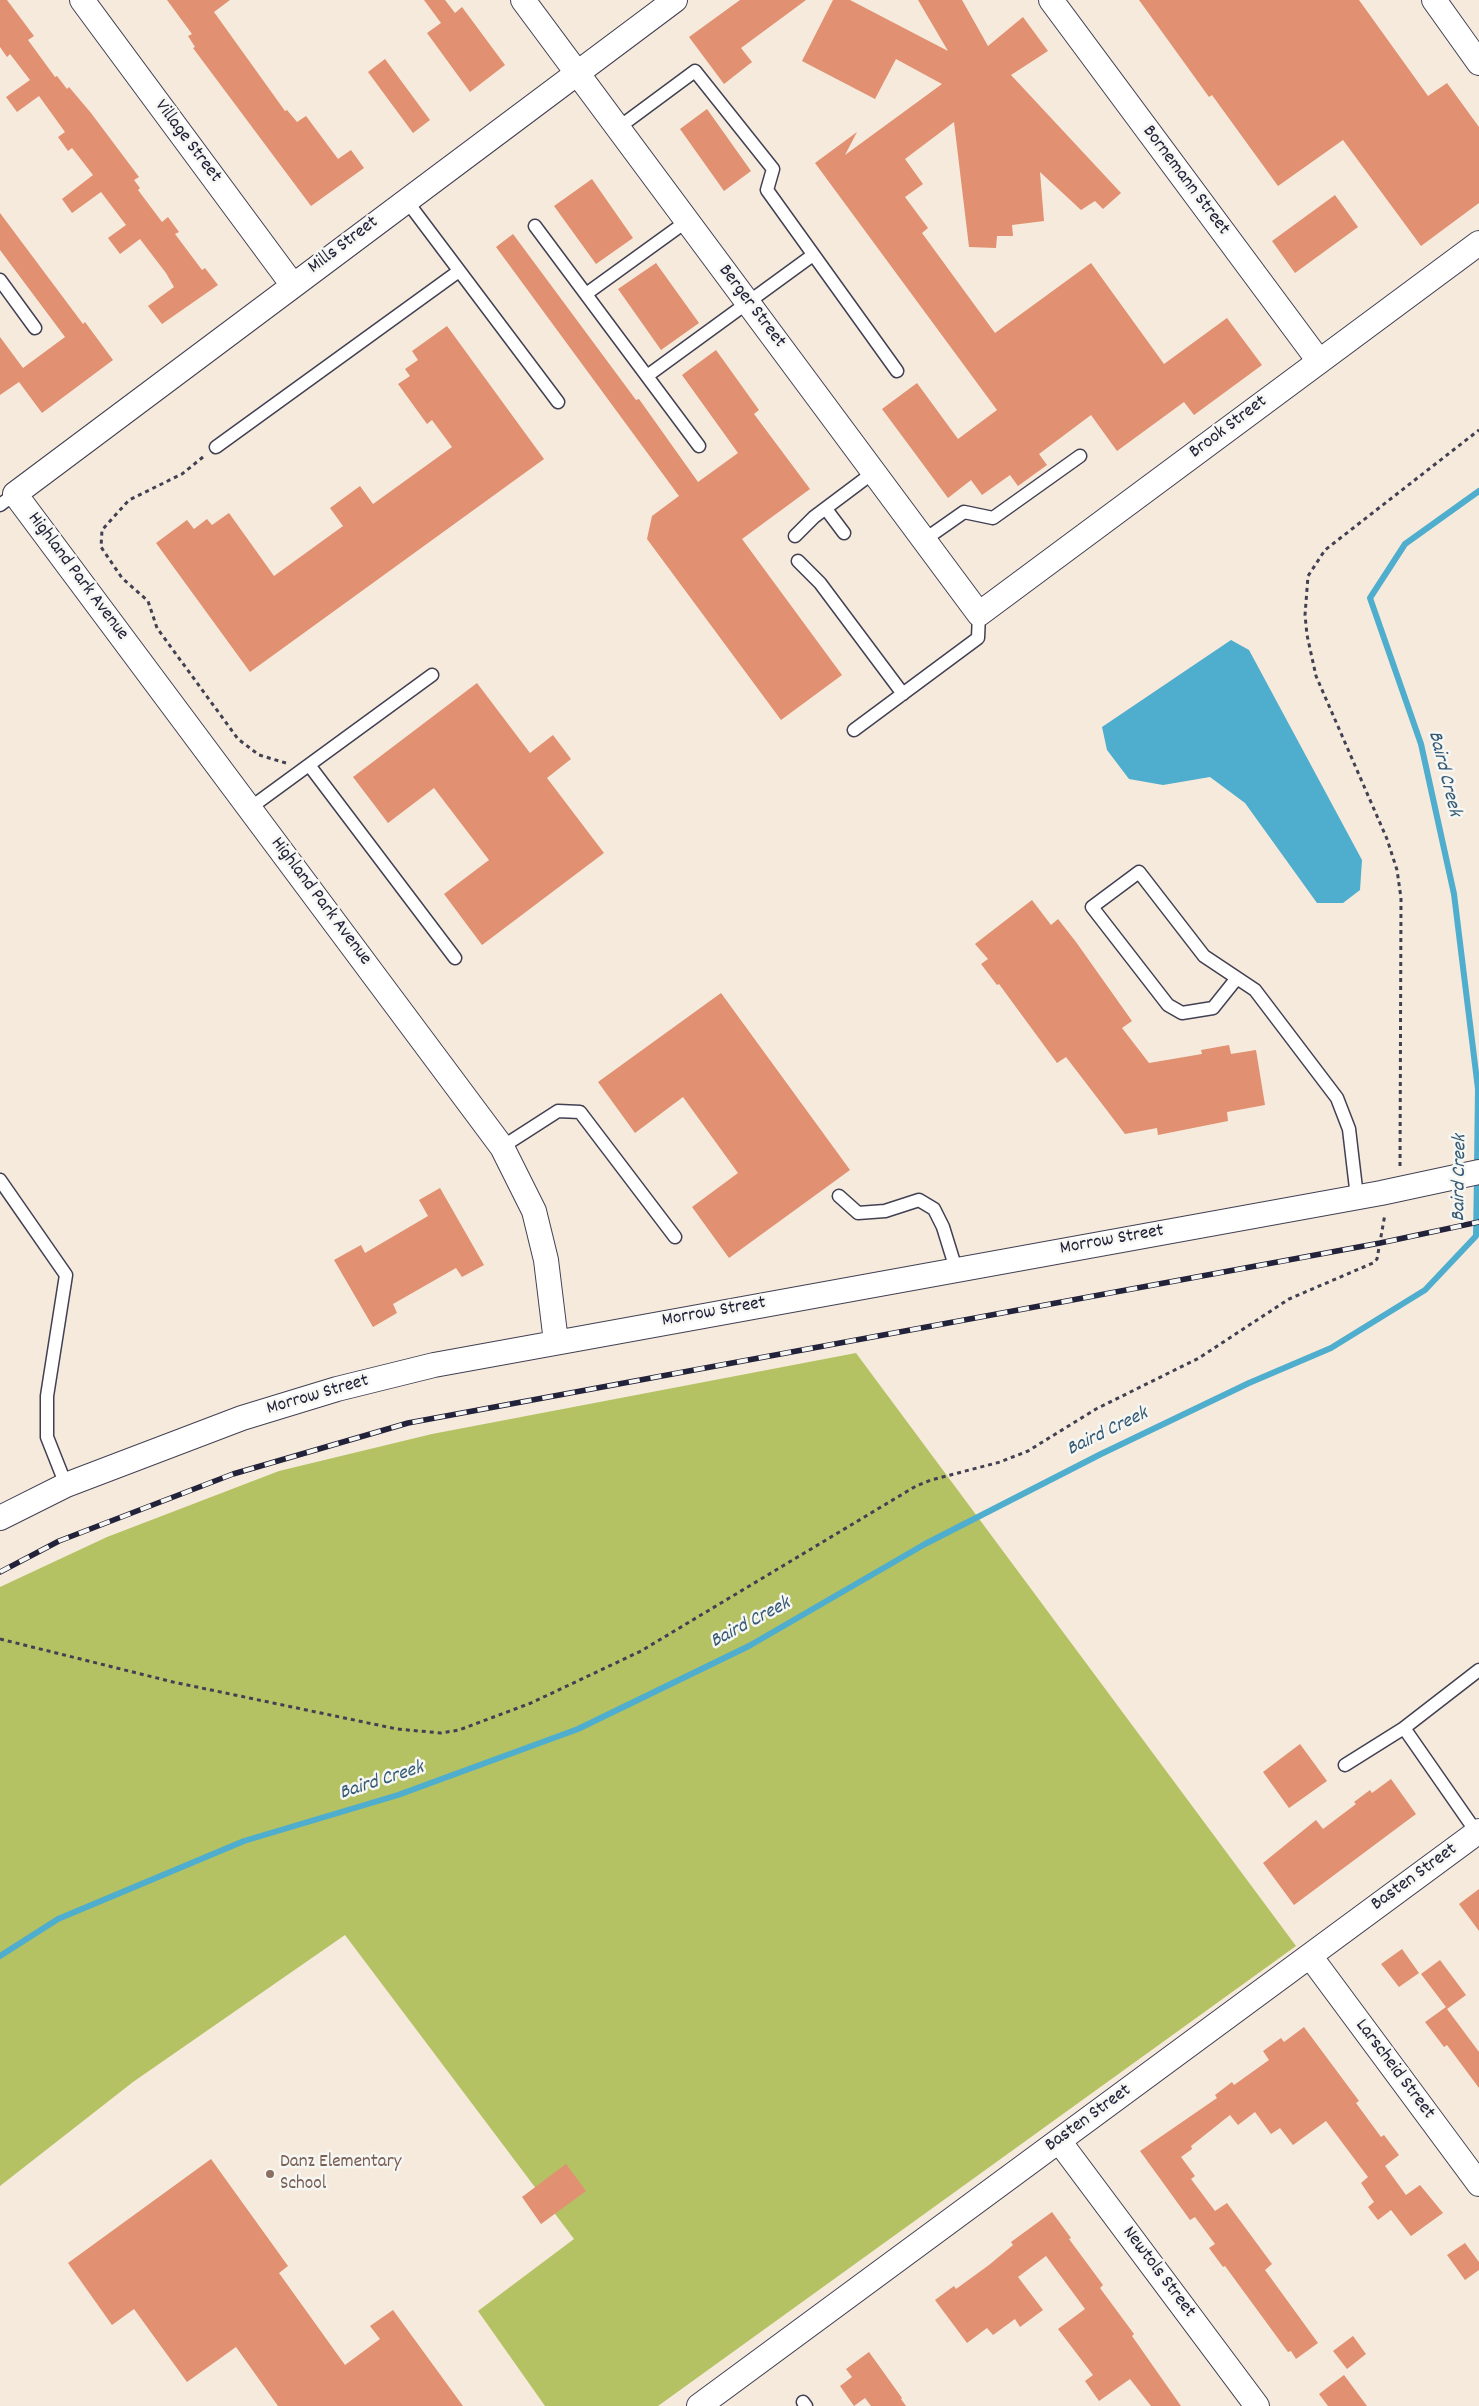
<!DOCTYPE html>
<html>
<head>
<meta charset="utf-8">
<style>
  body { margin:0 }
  canvas { display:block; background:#f5eadb }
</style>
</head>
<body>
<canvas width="1479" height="2406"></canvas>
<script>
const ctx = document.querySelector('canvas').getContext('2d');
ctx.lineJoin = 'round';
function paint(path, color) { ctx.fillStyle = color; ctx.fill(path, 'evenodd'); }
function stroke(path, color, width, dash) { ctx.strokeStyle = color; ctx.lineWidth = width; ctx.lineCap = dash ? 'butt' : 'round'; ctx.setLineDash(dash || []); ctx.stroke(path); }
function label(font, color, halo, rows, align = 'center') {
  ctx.font = font + ' Dekko,sans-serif'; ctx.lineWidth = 5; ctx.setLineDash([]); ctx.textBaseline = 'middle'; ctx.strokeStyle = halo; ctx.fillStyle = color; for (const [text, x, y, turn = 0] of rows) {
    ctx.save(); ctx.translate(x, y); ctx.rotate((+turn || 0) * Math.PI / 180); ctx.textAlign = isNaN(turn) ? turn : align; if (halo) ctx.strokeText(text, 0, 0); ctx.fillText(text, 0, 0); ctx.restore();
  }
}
const green = new Path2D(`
  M856,1353L1296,1946L658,2406H545L478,2311L574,2239L345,1935L133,2082L0,2186V1587L107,1537L279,1471L432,1434Z`);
const water = new Path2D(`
  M1231,640L1249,650L1362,860L1360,890L1343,903H1317L1245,803L1210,777L1163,785L1129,779L1107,750L1102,727Z`);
const stream = new Path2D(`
  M1477,1167L1478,1089L1454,894L1421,744L1370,598L1405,544L1479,491
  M0,1956L58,1919L244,1841L398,1795L578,1729L749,1646L925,1544L1101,1454L1249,1383L1331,1348L1425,1290L1476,1236L1477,1177`);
const building = new Path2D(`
  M0,0H7L34,36L28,40L55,77L57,76L67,89L69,87L91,113L139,177L134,180L140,188L138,190L162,222L168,217L179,232L175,234L202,270L205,268L218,285L162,324L148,306L174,287L166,273L140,239L120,254L108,238L126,225L101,192L72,213L62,199L93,175L72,148L68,151L58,137L65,132L39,96L17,112L6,97L30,80L10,54L7,57L0,47Z
  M167,0H230L214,12L285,111L287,110L297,122L306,116L338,159L351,150L364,168L311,206L193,48L195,47L188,36L192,34Z
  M424,0H445L455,13L462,7L505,65L470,92L427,33L441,23Z
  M740,0H806L741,48L752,62L724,84L689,37Z
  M833,0H850L948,51L918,0H962L988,46L1023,17L1048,51L1011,75L1121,193L1103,209L1095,201L1081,210L1040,172L1044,221L1012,225L1013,236H997L996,248L969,247L954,122L905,159L923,184L905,197L928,228L922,233L995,333L1091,263L1164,364L1227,318L1262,365L1194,415L1184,402L1117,451L1091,415L1039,454L1047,465L1018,486L1010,475L982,495L971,480L948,498L882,409L917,383L958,439L997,410L815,163L857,132L845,155L942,84L896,59L875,99L802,61Z
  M1139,0H1359L1428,96L1447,83L1479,127V203L1421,246L1343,140L1278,186L1212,95L1209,97Z
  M385,59L430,120L413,133L368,72Z
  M707,109L751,171L724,191L680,129Z
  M592,179L633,238L596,264L554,206Z
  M1335,195L1358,227L1295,273L1272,241Z
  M0,213L83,324L85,322L113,360L42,413L19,382L0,395V337L23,368L65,337L0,250Z
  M513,234L636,400L639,399L698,482L738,453L682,375L716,350L759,410L754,414L810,489L742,539L842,675L781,720L647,539L652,516L679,496L496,247Z
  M656,263L699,323L661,350L618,289Z
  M447,326L544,459L250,672L156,543L187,520L194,529L207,519L212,525L229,513L274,576L343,526L330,508L360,486L373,504L452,447L432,420L427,424L398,384L410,376L405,369L418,360L412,351Z
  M477,683L530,753L553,735L571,759L547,778L604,853L482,945L444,894L489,860L434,788L388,823L353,777Z
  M1032,900L1051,925L1058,919L1076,942L1132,1021L1122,1028L1149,1063L1202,1054L1201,1050L1229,1045L1231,1054L1256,1050L1265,1105L1227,1112L1228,1121L1158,1135L1157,1128L1125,1134L1066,1057L1057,1063L999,984L997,985L981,964L988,959L975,944Z
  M721,993L850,1170L729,1258L692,1207L738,1173L683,1097L635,1133L598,1082Z
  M440,1188L484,1265L462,1277L456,1268L393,1304L397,1313L373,1327L334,1260L361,1245L365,1253L428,1216L419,1200Z
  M1300,1744L1327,1781L1289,1808L1263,1772Z
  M1391,1779L1416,1814L1294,1905L1263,1863L1316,1820L1323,1829L1356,1804L1354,1802L1370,1790L1372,1793Z
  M1479,1889V1931L1459,1904Z
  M1402,1949L1419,1973L1399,1987L1381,1964Z
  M1440,1960L1466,1995L1447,2009L1479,2052V2088L1447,2045L1444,2047L1425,2022L1446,2007L1421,1974Z
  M1304,2027L1359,2101L1356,2103L1381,2137L1384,2135L1399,2155L1385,2166L1406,2195L1420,2185L1443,2213L1411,2236L1391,2210L1378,2220L1368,2207L1374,2202L1361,2183L1368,2177L1326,2121L1293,2145L1280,2128L1271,2134L1255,2112L1238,2125L1230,2115L1191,2146L1192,2149L1181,2157L1195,2176L1191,2179L1215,2211L1227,2203L1272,2264L1265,2270L1318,2343L1296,2359L1291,2351L1288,2352L1225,2266L1223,2267L1209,2248L1215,2244L1195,2217L1190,2220L1140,2151L1217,2098L1215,2095L1232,2082L1234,2085L1269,2060L1263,2051L1281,2038L1284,2042Z
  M211,2159L288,2266L279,2273L345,2365L380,2339L370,2326L393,2310L463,2406H278L236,2347L187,2382L134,2309L112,2325L68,2263Z
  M566,2164L586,2191L541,2224L522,2197Z
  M1052,2212L1071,2238L1069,2239L1103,2285L1100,2288L1134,2334L1132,2336L1181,2406H1151L1130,2379L1099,2401L1085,2381L1093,2375L1058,2329L1085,2309L1046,2256L1018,2277L1043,2310L1020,2327L1015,2319L993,2335L987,2328L967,2343L935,2300L954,2286L956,2289L989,2265L1013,2245L1011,2242Z
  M1465,2243L1479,2262V2270L1465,2280L1447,2255Z
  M1353,2336L1366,2354L1347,2369L1333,2351Z
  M869,2352L902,2398L901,2399L906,2406H871L865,2398L854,2406L840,2386L852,2377L846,2369Z
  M1344,2375L1367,2406H1328L1319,2394Z`);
const path = new Path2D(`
  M203,457L182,474L129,500L102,530L101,547L122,578L148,601L157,628L238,739L259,755L286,763
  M1400,1166L1401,898L1397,870L1387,839L1316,676L1307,635L1305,615L1308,576L1325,550L1479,430
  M0,1639L173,1682L397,1729L441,1733L459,1730L531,1703L641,1651L916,1486L931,1480L1000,1462L1028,1451L1096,1409L1199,1358L1289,1299L1373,1263L1377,1259L1385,1214`);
const lane = new Path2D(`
  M618,128L695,71L773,169L767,190L897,371
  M406,200L558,402
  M535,226L699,446
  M0,280L35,328
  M586,294L687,221
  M647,376L813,255
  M216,447L459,271
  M0,505L15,494
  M826,509L844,533
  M795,536L814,517L874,472
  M924,540L964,512L993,518L1080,456
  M798,561L820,583L903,694
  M854,730L978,638L979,614
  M309,765L455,958
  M250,808L432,675
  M1237,978L1213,1008L1182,1013L1168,1005L1092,907L1139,872L1204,956L1255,990L1337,1098L1349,1129L1357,1197
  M502,1147L558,1111L580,1112L675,1237
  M0,1180L66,1275L47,1396V1437L66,1485
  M839,1196L858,1213L885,1211L919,1200L934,1209L943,1227L956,1269
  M1345,1765L1404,1728
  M1477,1833L1404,1728L1479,1670
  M803,2402L806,2406`);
const street = new Path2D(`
  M82,0L292,284
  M523,0L979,614L1479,243
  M1051,0L1319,361
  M1434,0L1479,63
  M556,1342L546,1260L534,1211L502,1147L15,494L675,0
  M0,1518L66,1485L242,1418L337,1389L434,1365L1381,1193L1479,1172
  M1310,1956L1479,2184
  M1059,2141L1257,2406
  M699,2406L1479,1831`);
const rail = new Path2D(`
  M0,1572L59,1541L233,1474L408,1423L1380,1243L1479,1222`);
const markers = [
  [270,2174,5,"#8d6e63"]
];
const streetNames = [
  ["Village Street",187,142,53],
  ["Bornemann Street",1185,181,53],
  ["Mills Street",344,246,-37],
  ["Berger Street",751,307,53],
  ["Brook Street",1229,428,-37],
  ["Highland Park Avenue",77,577,53],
  ["Highland Park Avenue",320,902,53],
  ["Morrow Street",1112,1241,-10],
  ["Morrow Street",714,1313,-10],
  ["Morrow Street",318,1396,-16],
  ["Basten Street",1415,1878,-36],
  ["Larscheid Street",1394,2070,53],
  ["Basten Street",1089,2119,-36],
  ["Newtols Street",1158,2273,53]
];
const educationNames = [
  ["Danz Elementary",280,2163],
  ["School",280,2185]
];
const waterNames = [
  ["Baird Creek",1443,774,76],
  ["Baird Creek",1461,1178,-89],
  ["Baird Creek",1108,1433,-26],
  ["Baird Creek",751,1624,-28],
  ["Baird Creek",382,1782,-18]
];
paint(green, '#b5c264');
paint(water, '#4fadcd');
stroke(stream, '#4fadcd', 6);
paint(building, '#e19071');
stroke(lane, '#424053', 15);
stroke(street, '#424053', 26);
stroke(path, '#424053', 3, [4, 4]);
stroke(lane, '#fff', 12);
stroke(street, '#fff', 24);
stroke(rail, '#22223b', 5.5);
stroke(rail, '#f6f6f2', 4, [11]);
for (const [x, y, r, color] of markers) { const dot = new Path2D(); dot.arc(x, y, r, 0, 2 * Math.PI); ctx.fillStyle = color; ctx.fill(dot); stroke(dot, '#f6f6f2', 2); }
label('19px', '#22223b', '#f6f6f2', streetNames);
label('19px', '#785e54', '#f6f6f2', educationNames, 'left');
label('italic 20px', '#345a75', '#f6f6f2', waterNames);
</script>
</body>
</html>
